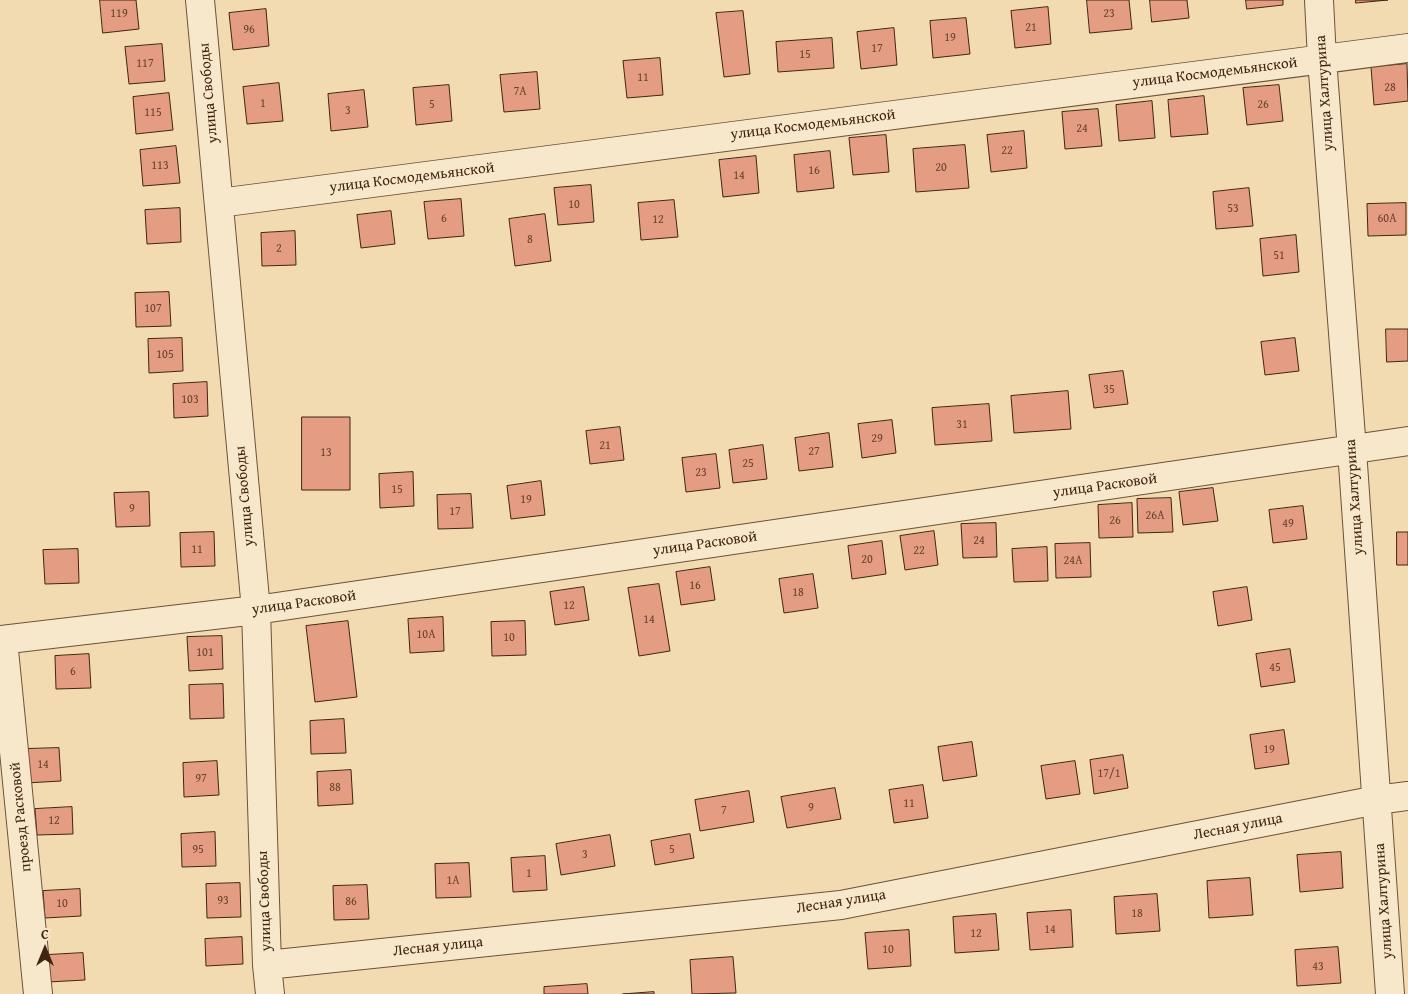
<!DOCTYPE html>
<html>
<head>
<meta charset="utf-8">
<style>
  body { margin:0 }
  #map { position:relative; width:1408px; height:994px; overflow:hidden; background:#f2dbb1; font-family:"Gentium Book Plus",serif }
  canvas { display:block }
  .north { position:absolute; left:20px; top:924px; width:50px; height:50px; -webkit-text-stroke:4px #f7e8cc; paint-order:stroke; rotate:0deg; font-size:14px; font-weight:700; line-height:20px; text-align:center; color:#402511 }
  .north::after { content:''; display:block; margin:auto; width:18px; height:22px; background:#402511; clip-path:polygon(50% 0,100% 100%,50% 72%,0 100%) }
</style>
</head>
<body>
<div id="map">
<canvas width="1408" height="994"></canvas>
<div class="north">С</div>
</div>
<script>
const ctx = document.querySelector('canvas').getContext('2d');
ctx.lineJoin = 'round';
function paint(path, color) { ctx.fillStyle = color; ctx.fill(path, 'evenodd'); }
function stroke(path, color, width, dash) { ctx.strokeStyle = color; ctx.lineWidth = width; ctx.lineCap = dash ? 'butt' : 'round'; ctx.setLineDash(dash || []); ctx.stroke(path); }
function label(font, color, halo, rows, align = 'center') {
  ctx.font = font + ' "Gentium Book Plus",serif'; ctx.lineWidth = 4.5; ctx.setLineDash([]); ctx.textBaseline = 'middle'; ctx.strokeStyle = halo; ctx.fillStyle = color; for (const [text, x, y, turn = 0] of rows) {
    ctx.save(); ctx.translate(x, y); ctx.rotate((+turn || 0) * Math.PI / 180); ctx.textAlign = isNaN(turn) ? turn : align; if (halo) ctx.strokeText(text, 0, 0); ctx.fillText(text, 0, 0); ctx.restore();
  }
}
const building = new Path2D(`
  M100,0H136L139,29L103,33Z
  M1087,0H1129L1132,29L1090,33Z
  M1150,0H1187L1189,18L1152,22Z
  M1246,0H1283V5L1247,9Z
  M1356,0H1388L1356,3Z
  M1048,7L1051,44L1015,48L1011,11Z
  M266,9L269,46L233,50L229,13Z
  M743,11L750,74L724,77L716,13Z
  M966,18L970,54L933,58L930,21Z
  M894,28L897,65L861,69L857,32Z
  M832,38L834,68L778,72L776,42Z
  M162,44L165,81L129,84L125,47Z
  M660,58L663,95L627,98L623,61Z
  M1407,64L1408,101L1374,105L1371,67Z
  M537,72L540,109L504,112L500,75Z
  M279,83L283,121L247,124L243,87Z
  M449,85L452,121L416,125L413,88Z
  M1279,85L1283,121L1247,125L1243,88Z
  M364,90L368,127L331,131L328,94Z
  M169,93L173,130L136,134L133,97Z
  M1204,96L1208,134L1171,137L1168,100Z
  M1152,101L1155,138L1119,141L1116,105Z
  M1098,109L1102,146L1065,149L1062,112Z
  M1024,131L1027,168L991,172L987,135Z
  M886,135L889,172L853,175L849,138Z
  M965,145L969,188L916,192L913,149Z
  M176,146L180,183L143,186L140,150Z
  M830,151L834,188L797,192L794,155Z
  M756,156L759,193L723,197L719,160Z
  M591,185L594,222L558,225L554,188Z
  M1249,188L1253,226L1216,229L1213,192Z
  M461,199L464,236L428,239L424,202Z
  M674,200L678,237L641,240L638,203Z
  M1406,203V235L1368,236L1367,204Z
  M180,208L181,242L147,244L145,210Z
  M391,211L395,244L361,248L357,215Z
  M545,214L551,261L515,266L509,219Z
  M295,231L296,265L262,266L261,233Z
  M1296,235L1299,272L1263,276L1260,239Z
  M169,292L171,326L136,327L135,293Z
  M1386,329H1408V361L1387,362Z
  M182,338L183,371L149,373L148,339Z
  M1295,338L1299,371L1265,375L1261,342Z
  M1123,371L1128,404L1094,408L1089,375Z
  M207,382L208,416L174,418L173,384Z
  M1068,391L1071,429L1014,433L1011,396Z
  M989,404L992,441L935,445L932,408Z
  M302,417H350V490H302Z
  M892,420L896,453L862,458L858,424Z
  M620,427L624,460L590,464L586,431Z
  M829,433L833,467L799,471L795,438Z
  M763,445L767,479L733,483L729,450Z
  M716,454L720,488L686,492L682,458Z
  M413,472L414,506L380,508L379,474Z
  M541,481L545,515L511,519L507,486Z
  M1213,488L1218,521L1183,525L1179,492Z
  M149,492L150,526L116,527L114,493Z
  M471,494L473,528L438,529L437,495Z
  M1171,498L1173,532L1138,533L1137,499Z
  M1132,503L1133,537L1099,538L1098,505Z
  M1303,506L1307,539L1273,543L1269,510Z
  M996,523L997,557L963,558L961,524Z
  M934,531L938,565L905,570L900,536Z
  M214,532L215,566L181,567L180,533Z
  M1397,532H1408V565H1397Z
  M882,541L886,574L852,579L848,546Z
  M1090,543L1091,577L1056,578L1055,544Z
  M1047,547L1048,581L1014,582L1012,549Z
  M78,549L79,583L45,584L43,550Z
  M710,567L715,600L681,605L676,572Z
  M813,574L818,608L784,613L779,579Z
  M659,584L670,651L639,656L628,588Z
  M584,587L589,620L555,625L550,592Z
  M1247,587L1252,620L1218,626L1213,592Z
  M443,617L444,651L410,653L408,619Z
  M348,621L357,697L315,702L306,626Z
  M525,621L526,655L492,656L491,622Z
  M222,636L223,669L189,671L187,637Z
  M1290,649L1295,682L1261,687L1256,654Z
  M89,654L91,688L56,689L55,656Z
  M223,684L224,718L190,719L189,685Z
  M344,719L346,753L311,754L310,721Z
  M1284,730L1289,764L1255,769L1250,735Z
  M972,742L977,776L943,781L938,747Z
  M59,748L61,781L26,783L25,749Z
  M1123,755L1128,788L1094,794L1090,760Z
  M217,761L219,795L184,797L183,763Z
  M1075,761L1080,794L1046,799L1041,766Z
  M351,770L353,804L318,806L317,772Z
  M923,785L928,818L894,823L889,790Z
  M835,788L841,819L787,828L781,797Z
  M749,791L754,822L700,831L695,800Z
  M72,807L73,834L37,835L35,809Z
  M215,832L216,866L182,867L181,834Z
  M690,834L694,858L655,865L651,841Z
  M610,835L615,866L561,875L556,844Z
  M1341,852L1343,888L1300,892L1297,855Z
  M545,856L547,890L513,892L511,858Z
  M469,863L471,897L436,898L435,864Z
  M1250,878L1253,915L1209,918L1207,881Z
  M240,883L241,917L207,918L206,884Z
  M367,885L369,919L334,920L333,886Z
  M80,889L81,916L45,918L43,891Z
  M1157,894L1160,931L1116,934L1114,897Z
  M1071,910L1073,947L1030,950L1027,913Z
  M996,914L999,950L955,953L953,917Z
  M909,930L911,966L868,969L865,933Z
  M242,937L243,964L206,966L205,939Z
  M1338,947L1341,983L1297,986L1295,950Z
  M83,953L85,980L48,982L47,955Z
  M733,957L736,993L692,994L690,960Z
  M587,984L588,994H544V987Z
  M654,992V994H623Z`);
const minor = new Path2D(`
  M200,0L256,610L267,965L270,994
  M1319,0L1322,59L1352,450L1390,994
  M219,203L1408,48
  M0,640L256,610L1408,441
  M3,640L38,994
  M267,965L841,905L1377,800L1408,796`);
const numberNames = [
  ["119",119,14],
  ["23",1109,14],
  ["21",1031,28],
  ["96",249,30],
  ["19",950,38],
  ["17",877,49],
  ["15",805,55],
  ["117",145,64],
  ["11",643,78],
  ["28",1390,88],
  ["7А",520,92],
  ["1",263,104],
  ["5",432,105],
  ["26",1263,105],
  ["3",348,111],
  ["115",153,113],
  ["24",1082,129],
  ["22",1007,151],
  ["113",160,166],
  ["20",941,168],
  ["16",814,171],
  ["14",739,176],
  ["10",574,205],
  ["53",1233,209],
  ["6",444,219],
  ["60А",1387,219],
  ["12",658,220],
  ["8",530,240],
  ["2",279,249],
  ["51",1279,256],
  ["107",153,309],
  ["105",165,355],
  ["35",1109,390],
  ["103",190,400],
  ["31",962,425],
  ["29",877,439],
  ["21",605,446],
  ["27",814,452],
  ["13",326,453],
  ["25",748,464],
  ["23",701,473],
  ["15",397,490],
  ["19",526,500],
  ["9",132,509],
  ["17",455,512],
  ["26А",1155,516],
  ["26",1115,521],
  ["49",1288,524],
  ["24",979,541],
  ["11",197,550],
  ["22",919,551],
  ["20",867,560],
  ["24А",1073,561],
  ["16",695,586],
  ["18",798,593],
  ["12",569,606],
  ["14",649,620],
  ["10А",426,635],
  ["10",509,638],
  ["101",205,653],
  ["45",1275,668],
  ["6",73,672],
  ["19",1269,750],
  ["14",43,765],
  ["17/1",1109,774],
  ["97",201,779],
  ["88",335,788],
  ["11",909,804],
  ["9",811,808],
  ["7",724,811],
  ["12",54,821],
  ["95",198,850],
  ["5",672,850],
  ["3",585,855],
  ["1",529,874],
  ["1А",453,881],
  ["93",223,901],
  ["86",351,902],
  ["10",62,904],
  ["18",1137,914],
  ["14",1050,930],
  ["12",976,934],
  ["10",888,950],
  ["43",1318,967]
];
const streetNames = [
  ["улица Космодемьянской",1215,73,-7],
  ["улица Свободы",209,93,-95],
  ["улица Халтурина",1325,93,-94],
  ["улица Космодемьянской",813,125,-7],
  ["улица Космодемьянской",412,178,-7],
  ["улица Расковой",1105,486,-8],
  ["улица Свободы",245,496,-95],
  ["улица Халтурина",1355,497,-94],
  ["улица Расковой",705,544,-8],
  ["улица Расковой",304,603,-8],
  ["проезд Расковой",21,817,-96],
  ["Лесная улица",1238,827,-11],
  ["улица Свободы",265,901,-92],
  ["улица Халтурина",1384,901,-94],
  ["Лесная улица",841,902,-9],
  ["Лесная улица",438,947,-6]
];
paint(building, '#e49c82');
stroke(building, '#402511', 1);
stroke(minor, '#6c5239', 30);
stroke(minor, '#f7e8cc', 28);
label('12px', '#69432d', null, numberNames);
label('15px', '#402511', '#f7e8cc', streetNames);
</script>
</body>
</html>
